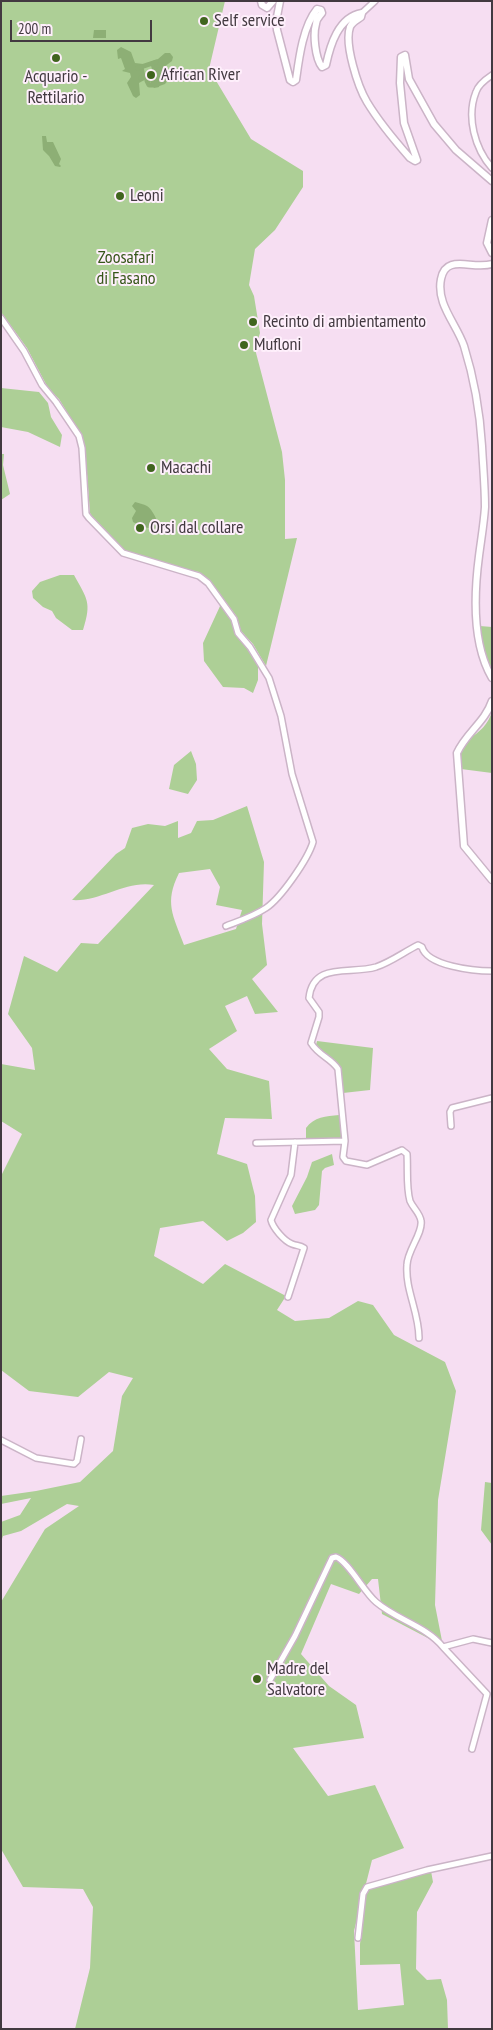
<!DOCTYPE html>
<html>
<head>
<meta charset="utf-8">
<style>
  body { margin:0 }
  #map { position:relative; width:493px; height:2030px; overflow:hidden; background:#f6def2; font-family:"PT Sans Narrow",sans-serif }
  canvas { display:block }
  .frame { position:absolute; inset:0; border:2px solid #423940; pointer-events:none }
  .scale { position:absolute; left:10px; top:20px; width:142px; height:22px; box-sizing:border-box; border:2px solid #423940; border-top:0; padding-left:6px; font-size:15px; line-height:18px; white-space:nowrap; color:#423940; -webkit-text-stroke:4px #feeffb; paint-order:stroke }
</style>
</head>
<body>
<div id="map">
<canvas width="493" height="2030"></canvas>
<div class="frame"></div>
<div class="scale">200 m</div>
</div>
<script>
const ctx = document.querySelector('canvas').getContext('2d');
ctx.lineJoin = 'round';
function paint(path, color) { ctx.fillStyle = color; ctx.fill(path, 'evenodd'); }
function stroke(path, color, width, dash) { ctx.strokeStyle = color; ctx.lineWidth = width; ctx.lineCap = dash ? 'butt' : 'round'; ctx.setLineDash(dash || []); ctx.stroke(path); }
function label(font, color, halo, rows, align = 'center') {
  ctx.font = font + ' "PT Sans Narrow",sans-serif'; ctx.lineWidth = 4; ctx.setLineDash([]); ctx.textBaseline = 'middle'; ctx.strokeStyle = halo; ctx.fillStyle = color; for (const [text, x, y, turn = 0] of rows) {
    ctx.save(); ctx.translate(x, y); ctx.rotate((+turn || 0) * Math.PI / 180); ctx.textAlign = isNaN(turn) ? turn : align; if (halo) ctx.strokeText(text, 0, 0); ctx.fillText(text, 0, 0); ctx.restore();
  }
}
const green = new Path2D(`
  M1,1H225L209,69L251,139L303,171V187L275,230L255,249L249,285L254,296L260,333L255,349L282,452L285,480V539L297,538L266,666L253,644L241,631L237,617L211,582L199,572L171,567L125,551L92,517L90,513L85,448L81,435L59,399L48,388L27,348L1,312Z
  M1,388L39,392L48,403L51,417L62,435L60,447L28,432L1,427Z
  M1,454H4L3,465L10,494L1,500Z
  M60,575H74C87,599 92,602 83,630H72L56,618L52,611L43,607L33,598L32,591L40,582Z
  M221,604L233,619L237,633L258,661V680L253,693L244,688L223,687L204,661L203,643Z
  M480,626L492,627V670L485,655Z
  M492,712V773L461,769C457,731 481,743 492,712Z
  M191,751L196,764L197,780L188,794L169,789L174,765Z
  M247,806L264,862L262,924L267,965L252,979L278,1012L255,1014L247,996L225,1006L237,1031L209,1049L227,1069L269,1081L272,1119L225,1118L217,1154L247,1164L255,1196L256,1222L243,1233L227,1241L203,1221L160,1228L154,1256L203,1284L225,1264L286,1296L277,1310L295,1321L329,1318L358,1301L373,1305L394,1335L445,1362L456,1391L438,1500L435,1605L443,1646L382,1614L378,1579H372L359,1594L331,1584L301,1654L329,1686L356,1705L364,1738L293,1748L328,1796L375,1785L404,1848L372,1860L354,1931L358,2010L404,2005L400,1964L360,1965V1944L366,1892L370,1888L431,1871L433,1882L417,1912L416,1969L427,1980L441,1979L447,2000L448,2029H75L90,1968L93,1907L83,1889L23,1887L1,1849V1602L45,1529L79,1506L67,1504L21,1531L3,1536L1,1542V1522L20,1515L31,1498L1,1504V1496L36,1491L80,1482L113,1451L122,1396L133,1378L109,1372L78,1397L29,1391L1,1370V1176L22,1134L1,1121V1064L35,1070L32,1048L8,1014L24,956L57,972L81,943L98,944L154,885C125,880 101,902 72,900L116,854L125,848L132,828L148,824L165,826L178,821V838L191,833L197,821L213,820ZM210,869L220,887L216,905L242,910L236,929L184,945C173,915 164,903 179,873Z
  M317,1041L373,1048L370,1090L343,1093L337,1063L322,1054L316,1045Z
  M339,1115L342,1138H306V1128C314,1117 326,1116 339,1115Z
  M332,1154L334,1165L325,1168L322,1171L319,1205L315,1210L295,1214L292,1206L307,1177L312,1162Z
  M485,1482L492,1483V1545L481,1530Z`);
const water = new Path2D(`
  M94,30H106V38H93Z
  M121,47L131,52L135,63L143,64L146,79L139,83L140,95L136,98L133,96L127,83L131,77L130,73L122,71L125,69L121,58L118,59L117,50Z
  M165,53H170L173,57L172,61L164,67L168,80L165,84L154,88L150,81L154,77L150,62L158,59Z
  M42,136H46L47,142H53L61,159L59,164L61,166L60,167L55,166L49,156L43,150Z
  M135,502C138,503 144,504 147,506C152,509 159,522 158,527L155,529L143,527L133,522L132,518L136,511L132,506Z`);
const canal = new Path2D(`
  M138,68L156,62
  M141,78L159,76
  M157,85H149L147,81L159,70`);
const minor = new Path2D(`
  M362,13L375,1
  M492,75C486,79 478,85 476,92C466,117 475,149 492,168
  M1,318L24,351L42,385L56,402L79,436L82,448L86,514L89,518L123,553L199,576L208,583L234,619L238,633L250,647L269,678L281,716L292,774L313,842C308,859 281,898 266,908C254,916 239,921 226,926
  M451,1126L450,1112L452,1108L492,1098
  M256,1143L345,1141
  M288,1297L304,1248C300,1245 297,1246 292,1244C284,1241 273,1228 271,1220L291,1175L295,1142
  M419,1338C419,1312 405,1290 407,1265C407,1251 423,1233 421,1221C420,1213 413,1208 410,1201C406,1187 408,1169 407,1154L402,1150L367,1165L346,1161L343,1157L345,1141L338,1069C331,1058 319,1056 311,1043L319,1017V1012L309,998C313,961 350,975 376,967C391,962 404,952 418,945L422,947C427,966 474,971 492,971
  M1,1440L36,1458L74,1464L77,1461L81,1439
  M443,1647L487,1694L472,1749
  M270,1680L295,1636L332,1558L336,1557C348,1561 364,1592 376,1602C397,1620 426,1626 443,1647L473,1639L492,1643
  M358,1938L363,1894L367,1887L427,1870L492,1856`);
const tertiary = new Path2D(`
  M261,1L262,5L267,8L273,1
  M280,1L276,22L277,30L290,80L293,82L296,80C299,58 303,26 317,9L321,10L322,13C319,17 316,19 316,24C313,34 315,58 322,67L326,65C330,46 338,17 362,13L361,17C357,20 352,22 350,27C344,44 358,87 367,102C379,122 395,141 410,158L415,161L417,160L404,123L400,83L401,57L405,55L409,79L434,124L456,150L492,181
  M492,220L487,243L492,253
  M492,264C472,270 446,253 441,279C436,304 456,323 464,346C474,378 480,413 482,446C483,466 485,487 485,507C484,523 481,540 479,556C474,594 472,644 492,678
  M492,701C485,722 466,733 457,753L464,846L492,880`);
const markers = [
  [204,21,5,"#40651e"],
  [56,58,5,"#40651e"],
  [151,75,5,"#40651e"],
  [120,196,5,"#40651e"],
  [253,322,5,"#40651e"],
  [244,345,5,"#40651e"],
  [151,468,5,"#40651e"],
  [140,528,5,"#40651e"],
  [257,1679,5,"#40651e"]
];
const poiNames = [
  ["Self service",214,21],
  ["African River",161,75],
  ["Acquario -",56,77,"center"],
  ["Rettilario",56,98,"center"],
  ["Leoni",130,196],
  ["Recinto di ambientamento",263,322],
  ["Mufloni",254,345],
  ["Macachi",161,468],
  ["Orsi dal collare",150,528],
  ["Madre del",267,1669],
  ["Salvatore",267,1690]
];
const parkNames = [
  ["Zoosafari",126,258],
  ["di Fasano",126,279]
];
paint(green, '#adcf96');
paint(water, '#8daf75');
stroke(canal, '#8daf75', 5);
stroke(minor, '#cbb4c7', 8);
stroke(tertiary, '#cbb4c7', 9);
stroke(minor, '#fff', 5);
stroke(tertiary, '#fff', 6);
for (const [x, y, r, color] of markers) { const dot = new Path2D(); dot.arc(x, y, r, 0, 2 * Math.PI); ctx.fillStyle = color; ctx.fill(dot); stroke(dot, '#feeffb', 2); }
label('18px', '#423940', '#feeffb', poiNames, 'left');
label('18px', '#365619', '#feeffb', parkNames);
</script>
</body>
</html>
